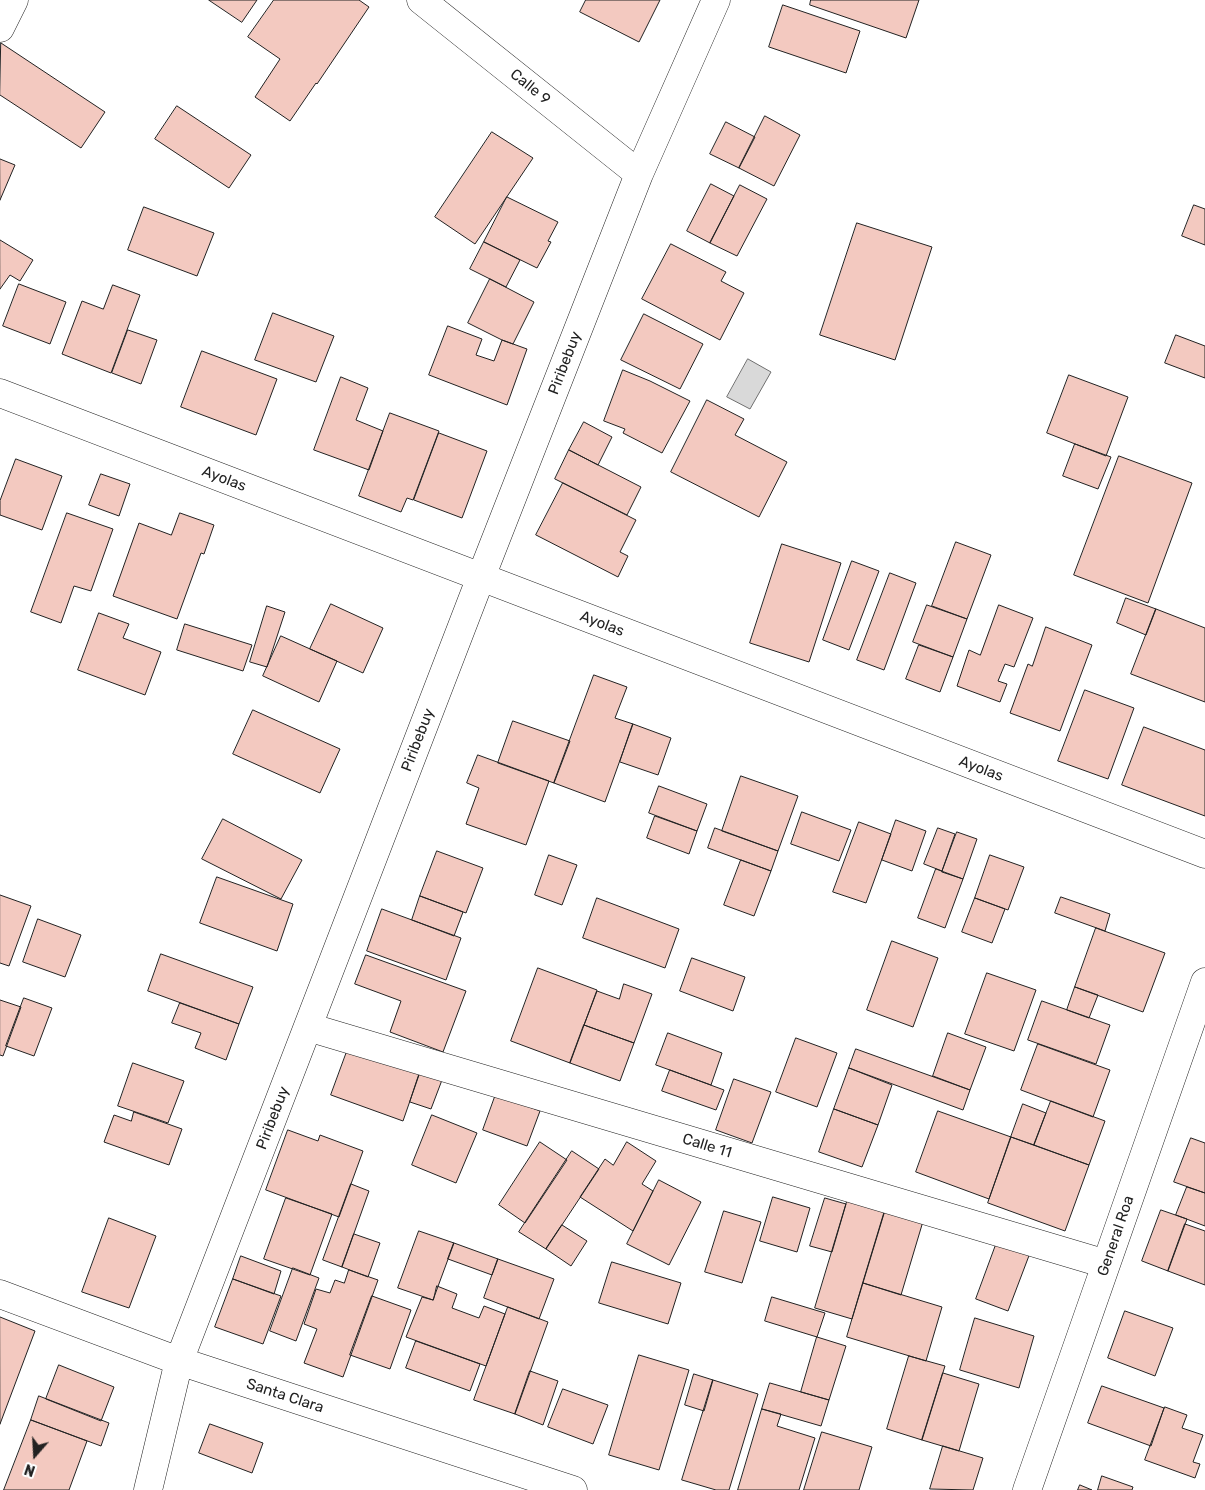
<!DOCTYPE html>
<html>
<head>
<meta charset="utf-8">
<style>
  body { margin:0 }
  #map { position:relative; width:1205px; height:1490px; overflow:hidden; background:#fff; font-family:Rubik,sans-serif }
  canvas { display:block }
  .north { position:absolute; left:10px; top:1430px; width:50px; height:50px; -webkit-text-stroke:4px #fff; paint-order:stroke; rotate:199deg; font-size:14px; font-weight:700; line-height:20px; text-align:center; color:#222 }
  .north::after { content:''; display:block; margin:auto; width:18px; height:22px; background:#222; clip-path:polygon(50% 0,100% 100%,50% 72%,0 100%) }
</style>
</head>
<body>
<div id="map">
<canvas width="1205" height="1490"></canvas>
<div class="north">N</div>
</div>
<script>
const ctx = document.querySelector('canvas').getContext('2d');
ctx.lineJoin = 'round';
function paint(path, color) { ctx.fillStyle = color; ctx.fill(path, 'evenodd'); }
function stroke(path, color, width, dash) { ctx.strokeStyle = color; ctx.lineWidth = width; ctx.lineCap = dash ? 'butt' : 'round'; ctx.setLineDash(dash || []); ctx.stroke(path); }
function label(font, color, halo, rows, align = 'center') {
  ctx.font = font + ' Rubik,sans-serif'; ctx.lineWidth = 4; ctx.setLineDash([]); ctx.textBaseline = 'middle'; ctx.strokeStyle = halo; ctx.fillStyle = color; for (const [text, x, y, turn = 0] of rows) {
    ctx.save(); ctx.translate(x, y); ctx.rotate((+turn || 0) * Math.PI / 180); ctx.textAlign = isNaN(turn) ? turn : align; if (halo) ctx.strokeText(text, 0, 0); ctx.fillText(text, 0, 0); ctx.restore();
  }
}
const water = new Path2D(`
  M748,359L771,372L750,409L727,397Z`);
const building = new Path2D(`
  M209,0H257L242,22Z
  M274,0H359L369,7L317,84L316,83L290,121L255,97L280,59L248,37Z
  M586,0H660L639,42L580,12Z
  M811,0H919L906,38L810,5Z
  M783,5L860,31L846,73L769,47Z
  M1,43L105,112L81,148L0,95Z
  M177,106L251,155L229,188L155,139Z
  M765,116L800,135L774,186L739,168Z
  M726,122L755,137L739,168L710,154Z
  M492,132L533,158L475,244L435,217Z
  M0,159L15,165L0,200Z
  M711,184L734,196L710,243L687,231Z
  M740,185L767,199L737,256L710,243Z
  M507,197L558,222L548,241L551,242L537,268L484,242Z
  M1194,205L1205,209V245L1182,236Z
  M144,207L214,233L197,276L128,250Z
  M857,223L932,247L895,360L820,335Z
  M0,240L33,260L20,281L10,275L0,289Z
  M484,242L520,260L506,287L470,269Z
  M671,244L726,272L721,281L744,293L720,340L642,299Z
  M490,279L534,302L513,344L502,340L468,323Z
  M19,284L66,302L50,344L3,326Z
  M113,285L140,295L111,373L62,354L82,301L103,309Z
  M273,313L334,336L316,382L255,360Z
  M644,314L703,344L680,389L621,360Z
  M448,326L482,339L476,355L494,361L502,340L527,349L507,405L429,375Z
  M128,330L157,340L141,384L112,373Z
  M1176,335L1205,346V378L1165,363Z
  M202,351L277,379L256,435L181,407Z
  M623,370L650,381L690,401L662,453L623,433L625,429L604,421Z
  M1069,375L1128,397L1106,456L1047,433Z
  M341,377L368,388L356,420L383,431L369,470L314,450Z
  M707,400L744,419L735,435L787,462L759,517L671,472Z
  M390,413L439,431L413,500L407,498L401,512L359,496Z
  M584,422L612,437L598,465L569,450Z
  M439,433L487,451L462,518L414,500Z
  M1075,444L1111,457L1098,489L1063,476Z
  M569,450L641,487L627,515L555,479Z
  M1119,456L1192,483L1148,603L1074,575Z
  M16,459L62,476L42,530L0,515V501Z
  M101,474L130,484L119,516L89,505Z
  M563,483L636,520L620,552L628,556L618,577L536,535Z
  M67,513L113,529L91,591L74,586L61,623L31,612Z
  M180,513L214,525L204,554L201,553L177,619L113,596L139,523L171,535Z
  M956,542L991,555L967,619L932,606Z
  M782,544L841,563L809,662L750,643Z
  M852,561L879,571L849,650L823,640Z
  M890,573L916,583L884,670L857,660Z
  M1126,598L1156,609L1146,635L1117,623Z
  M331,604L383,628L363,673L310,649Z
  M927,605L967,619L953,657L913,642Z
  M999,605L1033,618L1014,667L1005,664L998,681L1007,684L1000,702L957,686L969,650L980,655Z
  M267,606L285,612L267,667L250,662Z
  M1156,609L1205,628V702L1131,674Z
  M99,613L129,624L123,638L161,652L145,695L78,670Z
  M185,624L252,645L243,671L177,650Z
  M1046,627L1092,645L1060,731L1010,713L1028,664L1032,666Z
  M281,636L337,661L319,702L263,676Z
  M919,645L953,657L940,692L906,679Z
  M594,675L627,687L615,718L633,724L605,802L554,783Z
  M1085,690L1134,708L1108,779L1058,761Z
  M253,710L340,749L320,793L233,754Z
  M513,721L570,741L554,783L498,763Z
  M633,724L671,738L658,775L620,762Z
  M1144,727L1205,750V816L1122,785Z
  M478,755L549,781L526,845L466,824L479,788L467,783Z
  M741,776L798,796L778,851L722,831Z
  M659,786L707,804L697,831L649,813Z
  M802,812L851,830L839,861L791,844Z
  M655,816L697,831L689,854L647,838Z
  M223,819L302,860L281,899L202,859Z
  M896,820L926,831L912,871L882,860Z
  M859,822L891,834L866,903L833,892Z
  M715,828L778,851L771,871L708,848Z
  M938,828L955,834L942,871L924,864Z
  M957,832L977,839L963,879L942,872Z
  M437,851L483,868L466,913L420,896Z
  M549,855L577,865L562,905L535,895Z
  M990,855L1024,867L1008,910L975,898Z
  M741,860L771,871L754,916L724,905Z
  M936,869L963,879L945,928L918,918Z
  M217,877L293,904L277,951L200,923Z
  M0,895L31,906L9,966L0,963Z
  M420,896L463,912L454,936L412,920Z
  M1061,897L1110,914L1105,931L1055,913Z
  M597,898L679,929L665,968L583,938Z
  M975,898L1005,909L992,943L962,932Z
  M382,909L461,938L446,980L367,951Z
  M38,919L81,935L65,977L23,962Z
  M1096,928L1165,953L1143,1012L1075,987Z
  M892,941L938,958L913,1027L867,1010Z
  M161,954L253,987L239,1024L148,991Z
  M366,955L466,991L443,1052L390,1032L401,1001L355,984Z
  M692,958L745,977L733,1011L680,991Z
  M538,968L597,990L570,1063L511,1041Z
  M987,973L1036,990L1014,1051L965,1034Z
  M624,984L652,994L634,1043L584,1025L597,991L619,999Z
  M1075,987L1098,995L1089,1018L1067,1010Z
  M24,998L52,1008L34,1056L6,1046Z
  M0,1000L21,1007L3,1056L0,1055Z
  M1042,1001L1110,1025L1096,1064L1028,1040Z
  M180,1003L239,1024L226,1060L195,1048L201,1033L172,1023Z
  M584,1025L634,1043L620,1081L570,1063Z
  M668,1033L722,1053L711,1085L656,1065Z
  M948,1033L986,1047L970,1090L933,1076Z
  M796,1038L837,1053L817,1107L776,1092Z
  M1038,1044L1110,1070L1093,1117L1021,1090Z
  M349,1046L420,1072L403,1121L331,1095Z
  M856,1049L970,1090L963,1110L849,1068Z
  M133,1063L184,1081L168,1123L118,1106Z
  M849,1068L892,1085L878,1125L834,1109Z
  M670,1070L724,1090L716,1110L662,1091Z
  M420,1072L442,1080L431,1109L410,1102Z
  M734,1079L771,1092L752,1143L716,1130Z
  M496,1094L540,1111L527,1146L483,1130Z
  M1051,1101L1105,1121L1089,1165L1034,1145Z
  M1023,1104L1046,1113L1034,1145L1011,1137Z
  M834,1109L878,1125L862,1167L819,1152Z
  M938,1111L1011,1137L989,1199L916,1172Z
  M134,1112L182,1129L169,1165L104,1142L114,1115L131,1121Z
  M432,1115L477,1133L456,1183L412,1165Z
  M288,1130L318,1141L320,1135L363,1151L339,1217L266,1190Z
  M1011,1137L1089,1165L1065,1231L988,1203Z
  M1191,1138L1205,1143V1193L1174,1182Z
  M540,1142L567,1160L525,1223L499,1205Z
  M627,1142L656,1161L642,1184L653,1191L633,1231L580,1197L605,1159L613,1165Z
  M572,1151L599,1169L546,1249L519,1232Z
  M659,1180L701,1202L669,1265L627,1244Z
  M351,1184L369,1191L342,1267L323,1260Z
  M1187,1187L1205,1193V1226L1176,1215Z
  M849,1195L886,1207L852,1319L815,1308Z
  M773,1197L810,1208L797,1252L760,1241Z
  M286,1198L332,1214L310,1275L264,1259Z
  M825,1198L846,1204L832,1252L810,1246Z
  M886,1207L924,1218L901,1295L863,1283Z
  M1161,1210L1187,1219L1168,1271L1142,1261Z
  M724,1211L761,1222L742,1283L705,1272Z
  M109,1218L156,1236L129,1308L82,1292Z
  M1185,1224L1205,1231V1285L1168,1271Z
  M562,1225L587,1241L571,1266L546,1249Z
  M419,1231L454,1243L433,1300L398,1288Z
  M354,1234L380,1243L368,1277L342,1267Z
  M997,1242L1030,1253L1008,1311L976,1299Z
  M454,1243L498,1259L492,1275L448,1259Z
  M241,1256L281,1271L274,1294L233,1279Z
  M498,1259L554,1279L539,1319L484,1298Z
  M612,1262L681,1283L668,1324L599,1303Z
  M293,1268L319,1278L296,1341L270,1331Z
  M349,1270L378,1280L343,1377L304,1363L317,1329L304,1324L316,1289L330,1293L335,1280L344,1283Z
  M233,1279L281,1296L263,1344L215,1327Z
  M863,1283L942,1307L926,1361L847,1337Z
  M437,1286L457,1294L452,1308L479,1318L484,1306L505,1314L486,1366L406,1337L422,1297L433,1300Z
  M372,1296L411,1310L390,1369L350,1355Z
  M772,1297L825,1313L817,1337L765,1321Z
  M508,1307L548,1322L515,1414L474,1400Z
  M1125,1311L1173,1328L1155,1376L1108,1358Z
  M0,1317L35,1331L0,1424Z
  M975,1318L1034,1336L1019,1388L960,1370Z
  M817,1337L846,1346L829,1400L801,1392Z
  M416,1341L480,1364L470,1391L406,1368Z
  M639,1355L689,1370L659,1470L609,1455Z
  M909,1356L945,1366L922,1440L887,1429Z
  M59,1365L114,1387L101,1421L46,1399Z
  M530,1371L558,1381L543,1425L515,1414Z
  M943,1373L979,1384L959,1451L922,1440Z
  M694,1374L713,1380L704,1411L685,1405Z
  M713,1380L758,1394L729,1490H716L682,1480Z
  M770,1383L829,1400L821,1426L762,1409Z
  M1102,1386L1164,1408L1151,1446L1088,1423Z
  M563,1389L608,1405L593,1444L548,1427Z
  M39,1396L109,1423L101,1446L31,1420Z
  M1165,1407L1187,1415L1182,1428L1203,1435L1193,1462L1200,1464L1195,1478L1145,1460Z
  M762,1409L781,1414L777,1426L815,1438L799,1490H738Z
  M31,1420L87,1441L69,1490H4Z
  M210,1424L263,1443L252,1473L199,1453Z
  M822,1432L872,1447L859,1490H804Z
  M943,1446L983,1458L973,1490L930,1489Z
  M1102,1476L1133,1487L1132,1490H1098Z
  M1080,1485L1092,1490H1078Z`);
const minor = new Path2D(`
  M421,0L639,174
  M0,28L14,0
  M308,1027L1106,1264
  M0,1294L179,1361L573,1490
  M148,1490L179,1361L481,577L639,174L716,0
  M1027,1490L1205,982`);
const tertiary = new Path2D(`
  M0,393L1205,854`);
const streetNames = [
  ["Calle 9",530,87,39],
  ["Piribebuy",565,363,-69],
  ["Ayolas",224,479,21],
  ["Ayolas",602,624,21],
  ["Piribebuy",418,740,-69],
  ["Ayolas",981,769,21],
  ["Piribebuy",273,1118,-69],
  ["Calle 11",707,1146,17],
  ["General Roa",1116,1236,-71],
  ["Santa Clara",285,1396,18]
];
paint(water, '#d9d9d9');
stroke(water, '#6f6f6f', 1);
paint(building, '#f3c9c0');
stroke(building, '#222', 1);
stroke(minor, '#222', 29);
stroke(tertiary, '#222', 29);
stroke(minor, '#fff', 28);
stroke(tertiary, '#fff', 28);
label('15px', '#222', '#fff', streetNames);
</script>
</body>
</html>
